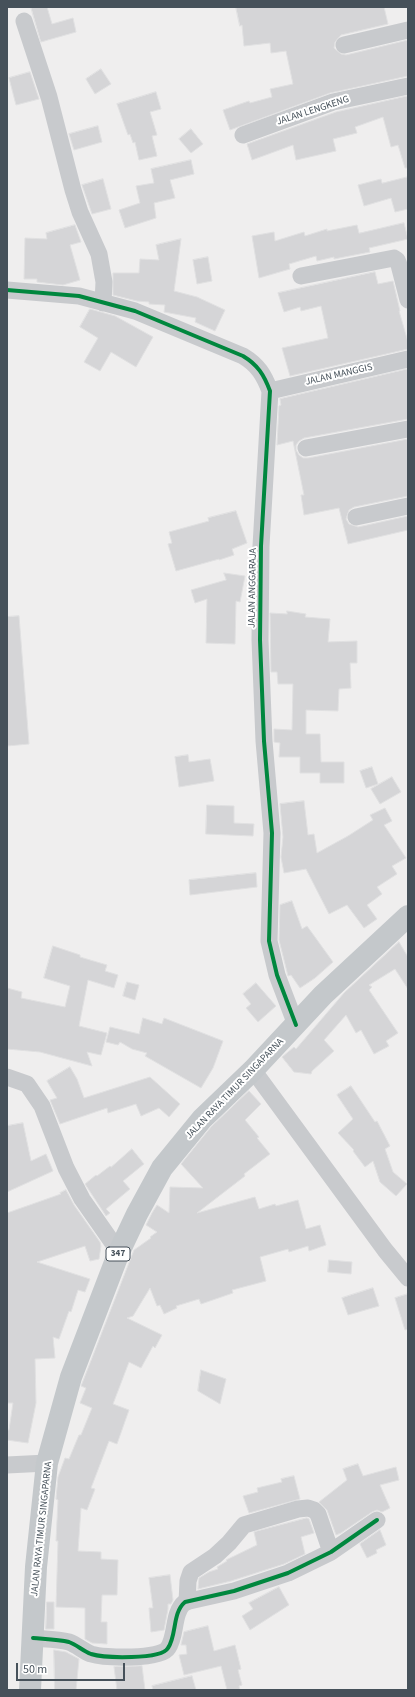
<!DOCTYPE html>
<html>
<head>
<meta charset="utf-8">
<style>
  body { margin:0 }
  #map { position:relative; width:415px; height:1697px; overflow:hidden; background:#efeeee; font-family:"Source Sans 3",sans-serif }
  canvas { display:block }
  .frame { position:absolute; inset:0; border:8px solid #46515a; pointer-events:none }
  .scale { position:absolute; left:16px; top:1663px; width:109px; height:18px; box-sizing:border-box; border:2px solid #46515a; border-top:0; padding-left:5px; font-size:12px; line-height:14px; white-space:nowrap; color:#46515a; -webkit-text-stroke:3px #fff; paint-order:stroke }
</style>
</head>
<body>
<div id="map">
<canvas width="415" height="1697"></canvas>
<div class="frame"></div>
<div class="scale">50 m</div>
</div>
<script>
const ctx = document.querySelector('canvas').getContext('2d');
ctx.lineJoin = 'round';
function paint(path, color) { ctx.fillStyle = color; ctx.fill(path, 'evenodd'); }
function stroke(path, color, width, dash) { ctx.strokeStyle = color; ctx.lineWidth = width; ctx.lineCap = dash ? 'butt' : 'round'; ctx.setLineDash(dash || []); ctx.stroke(path); }
function label(font, color, halo, rows, align = 'center') {
  ctx.font = font + ' "Source Sans 3",sans-serif'; ctx.lineWidth = 4; ctx.setLineDash([]); ctx.textBaseline = 'middle'; ctx.strokeStyle = halo; ctx.fillStyle = color; for (const [text, x, y, turn = 0] of rows) {
    ctx.save(); ctx.translate(x, y); ctx.rotate((+turn || 0) * Math.PI / 180); ctx.textAlign = isNaN(turn) ? turn : align; if (halo) ctx.strokeText(text, 0, 0); ctx.fillText(text, 0, 0); ctx.restore();
  }
}
const building = new Path2D(`
  M31,7H47L52,24L73,18L76,32L41,42Z
  M236,7H384L388,24L341,35L335,42L334,48L341,54L346,55L408,40V76L330,93L230,130L223,110L249,101L250,103L272,97L270,89L293,84L286,51L271,53L270,43L244,46L242,25L240,26Z
  M101,69L111,84L95,94L86,79Z
  M30,72L39,99L16,105L9,78Z
  M156,92L161,109L150,112L157,135L152,136L157,156L139,160L135,142L133,143L130,134L128,135L117,104Z
  M408,96V168H405L398,145L391,147L383,117L355,127L357,133L333,139L336,151L296,160L293,145L252,160L247,144L336,112Z
  M98,126L102,142L74,150L69,134Z
  M191,129L203,144L191,153L179,139Z
  M191,160L194,174L170,180L175,198L154,203L156,218L125,228L119,210L140,203L136,186L154,183L151,169Z
  M408,177V209L395,212L391,198L364,206L358,185L381,179L382,183Z
  M103,179L111,209L92,214L82,185Z
  M404,223L408,239L369,248L370,252L334,259V257L317,261L316,256L289,264L290,269L259,278L252,236L274,232L275,241L304,232L305,236L327,229V231L357,225L359,233Z
  M75,225L81,242L70,245L80,280L63,285L37,282V279H24L25,238L47,239L46,233Z
  M181,239L174,291L197,297L225,310L215,331L195,322L196,318L164,312L165,305L149,304V302L137,301L113,295V273H139L140,259L159,260L156,245Z
  M208,257L212,281L197,284L193,260Z
  M375,272L378,284L393,281L400,311H399L408,342V349L290,376L282,348L328,338L321,306L301,311L300,307L284,312L278,293Z
  M90,309L115,316L153,337L136,367L111,352L100,371L84,362L98,338L80,327Z
  M408,369V419L304,438L299,441L296,445V450L299,455L303,458H308L408,439V496L354,507L349,510L346,519L349,524L358,527L408,516V530L348,544L339,508L304,515L301,495H304L293,441L277,445L279,406L281,405L280,399Z
  M236,511L247,543L232,549L234,555L219,560V559L176,571L168,544L172,543L169,532L209,521L208,518Z
  M224,573L245,576L240,602L236,601L235,644L206,643L207,599L195,603L191,590L226,580Z
  M287,611L306,614L305,617L330,619L328,642L357,641V663H350L351,688L339,689L338,711L306,710V734H320L321,762H344V783H320V773H300V757H279L280,743L274,742V729L292,730L293,684H278L277,672H271L270,613L287,614Z
  M19,616L29,744L7,746V617Z
  M188,755L189,762L210,759L214,781L179,787L175,757Z
  M372,767L378,784L366,788L360,771Z
  M392,777L401,792L380,804L371,789Z
  M304,801L308,835L314,834L317,853L348,836L373,820L370,815L385,808L392,821L384,825L406,858L392,866L397,874L377,887L382,894L367,905L377,919L364,928L347,905L329,914L306,869L284,873L281,857L283,837L280,804Z
  M207,805L234,806V823L254,824L253,836L206,834Z
  M256,873L257,887L190,895L189,880Z
  M292,901L302,929L307,926L333,962L315,978L300,988L291,975L288,976L279,940L280,905Z
  M399,942L408,957V989L395,969L369,985L372,987L369,990L398,1033L386,1041L389,1046L374,1054L361,1030L356,1033L346,1015L324,1040L334,1051L312,1071L311,1074L294,1072L282,1057L294,1047L296,1049L344,993Z
  M53,946L80,955V957L107,965L105,971L118,975L114,988L88,980L79,1026L107,1033L101,1055L87,1052L92,1066L40,1052L7,1049V988L22,992L21,998L65,1007L70,986L44,978Z
  M127,982L139,985L135,1000L123,996Z
  M256,983L276,1006L258,1022L246,1008L251,1004L243,994Z
  M143,1018L162,1024L164,1018L223,1041L213,1068L201,1088L145,1056L147,1053L132,1049L120,1042L118,1045L106,1042L110,1027L139,1034Z
  M70,1067L77,1079L84,1098L150,1077L180,1104L169,1117L159,1108L141,1116L136,1104L108,1113L107,1108L60,1124L50,1100L57,1098L47,1081Z
  M351,1086L375,1122L377,1121L390,1146L385,1149L393,1172L407,1184L396,1196L380,1182L373,1161L365,1167L353,1151L354,1150L338,1133L353,1119L337,1095Z
  M249,1091L261,1104L245,1120L259,1137L257,1138L270,1154L244,1174L245,1176L197,1213L255,1197L259,1209L275,1204L276,1206L298,1200L306,1229L320,1225L326,1245L309,1251L308,1246L289,1252L288,1249L260,1257L266,1281L232,1290L233,1293L201,1304L199,1299L176,1306L177,1308L164,1314L160,1305L157,1306L150,1288L133,1316L127,1318L162,1335L155,1348L153,1346L141,1368L129,1362L113,1404L129,1410L117,1444L109,1441L91,1488L95,1489L87,1510L81,1508L78,1551L101,1552V1559L118,1560L117,1595H102L101,1622H107V1644L92,1643L85,1639V1608L56,1607L58,1541H56L58,1500L56,1499L58,1477L65,1458L69,1459L79,1435H81L92,1408L80,1403L86,1388L81,1386L83,1381L134,1250L151,1238L150,1237L157,1232L146,1225L152,1213L157,1205L169,1213L170,1187L203,1188L181,1164L211,1127Z
  M23,1123L31,1161L46,1154L53,1171L7,1192V1126Z
  M132,1149L144,1164L123,1181L130,1189L106,1209L110,1213L106,1216L85,1184L96,1175L97,1176L110,1166L111,1167Z
  M66,1190L74,1205L100,1242L101,1246L99,1259L90,1261L85,1246L37,1262L90,1279L85,1292L78,1290L71,1312L69,1311L59,1339L53,1337L55,1358L35,1359L36,1403L28,1443L7,1440V1430H9L13,1403H7V1213L61,1194L60,1193Z
  M329,1260L352,1262L351,1274L328,1272Z
  M373,1288L379,1306L348,1315L342,1298Z
  M408,1294V1329L405,1330L395,1298Z
  M201,1370L226,1379L220,1404L198,1391Z
  M358,1464L363,1476L396,1467L399,1480L380,1485L390,1508L382,1512L377,1510L372,1512L341,1533L336,1535L327,1510L319,1502L347,1480L343,1469Z
  M294,1476L300,1499L249,1513L243,1496L258,1492L257,1488L282,1482L281,1479Z
  M307,1518L309,1519L314,1533L301,1537L305,1554L284,1564L231,1581L198,1589L199,1578L209,1572L218,1569L217,1567L227,1561L226,1560L257,1545L254,1532Z
  M380,1530L386,1545L376,1550L377,1553L367,1558L360,1544Z
  M170,1575L173,1600L171,1604H168V1609L164,1630L151,1632L149,1608H153L149,1578Z
  M279,1587L289,1605L250,1630L242,1616L253,1609L249,1603Z
  M47,1602H54V1629H46Z
  M208,1626L214,1651L235,1645L241,1669L238,1670L242,1685L239,1686L240,1690H227L221,1666L184,1675L179,1655L187,1654L186,1645H181L184,1632Z
  M54,1650L66,1652L79,1659L76,1690H55Z
  M142,1666L145,1690H117L114,1667Z
  M192,1676L196,1690H153L152,1686Z`);
const street = new Path2D(`
  M24,21L49,97L73,190L80,212L99,254L104,282L103,303
  M344,45L408,30
  M243,135L333,102L408,86
  M301,276L394,258L397,260L399,265L408,300
  M7,290L79,296L135,311L243,356C258,365 264,375 270,391L261,546L260,640L264,741L272,833L269,941L277,975L296,1025
  M270,391L408,359
  M306,448L408,429
  M356,517L408,506
  M253,1070L385,1250L408,1278
  M7,1077L27,1084L42,1106L66,1168L82,1199L119,1252
  M7,1465L47,1463
  M187,1602L188,1581L191,1572L215,1556L229,1543L244,1525L298,1509L308,1508L314,1510L318,1514L331,1552
  M33,1638C44,1639 58,1639 69,1642C77,1645 83,1651 91,1654C104,1658 161,1660 168,1648C177,1635 172,1613 185,1602L234,1591L288,1573L331,1552L377,1520`);
const primary = new Path2D(`
  M30,1690L36,1567L47,1463L71,1377L119,1252L137,1214L162,1168L202,1119L253,1070L323,995L408,916`);
const cycleway = new Path2D(`
  M7,290L79,296L135,311L243,356C258,365 264,375 270,391L261,546L260,640L264,741L272,833L269,941L277,975L296,1025
  M33,1638C44,1639 58,1639 69,1642C77,1645 83,1651 91,1654C104,1658 161,1660 168,1648C177,1635 172,1613 185,1602L234,1591L288,1573L331,1552L377,1520`);
const shields = [
  [118,1254,24]
];
const shieldNames = [
  ["347",118,1254]
];
const streetNames = [
  ["JALAN LENGKENG",313,111,-18],
  ["JALAN MANGGIS",339,375,-13],
  ["JALAN ANGGARAJA",253,588,-89],
  ["JALAN RAYA TIMUR SINGAPARNA",235,1089,-46],
  ["JALAN RAYA TIMUR SINGAPARNA",42,1529,-84]
];
paint(building, '#d5d5d7');
stroke(building, '#e0e0e1', 1);
stroke(street, '#c8cacd', 17);
stroke(primary, '#c4c8cb', 22);
stroke(cycleway, '#00873e', 4);
for (const [x, y, w] of shields) { const box = new Path2D(); box.roundRect(x - w / 2, y - 7, w, 14, 3); ctx.fillStyle = '#fff'; ctx.fill(box); stroke(box, '#46515a', 1); }
label('bold 9px', '#46515a', null, shieldNames);
label('10px', '#46515a', '#fff', streetNames);
</script>
</body>
</html>
